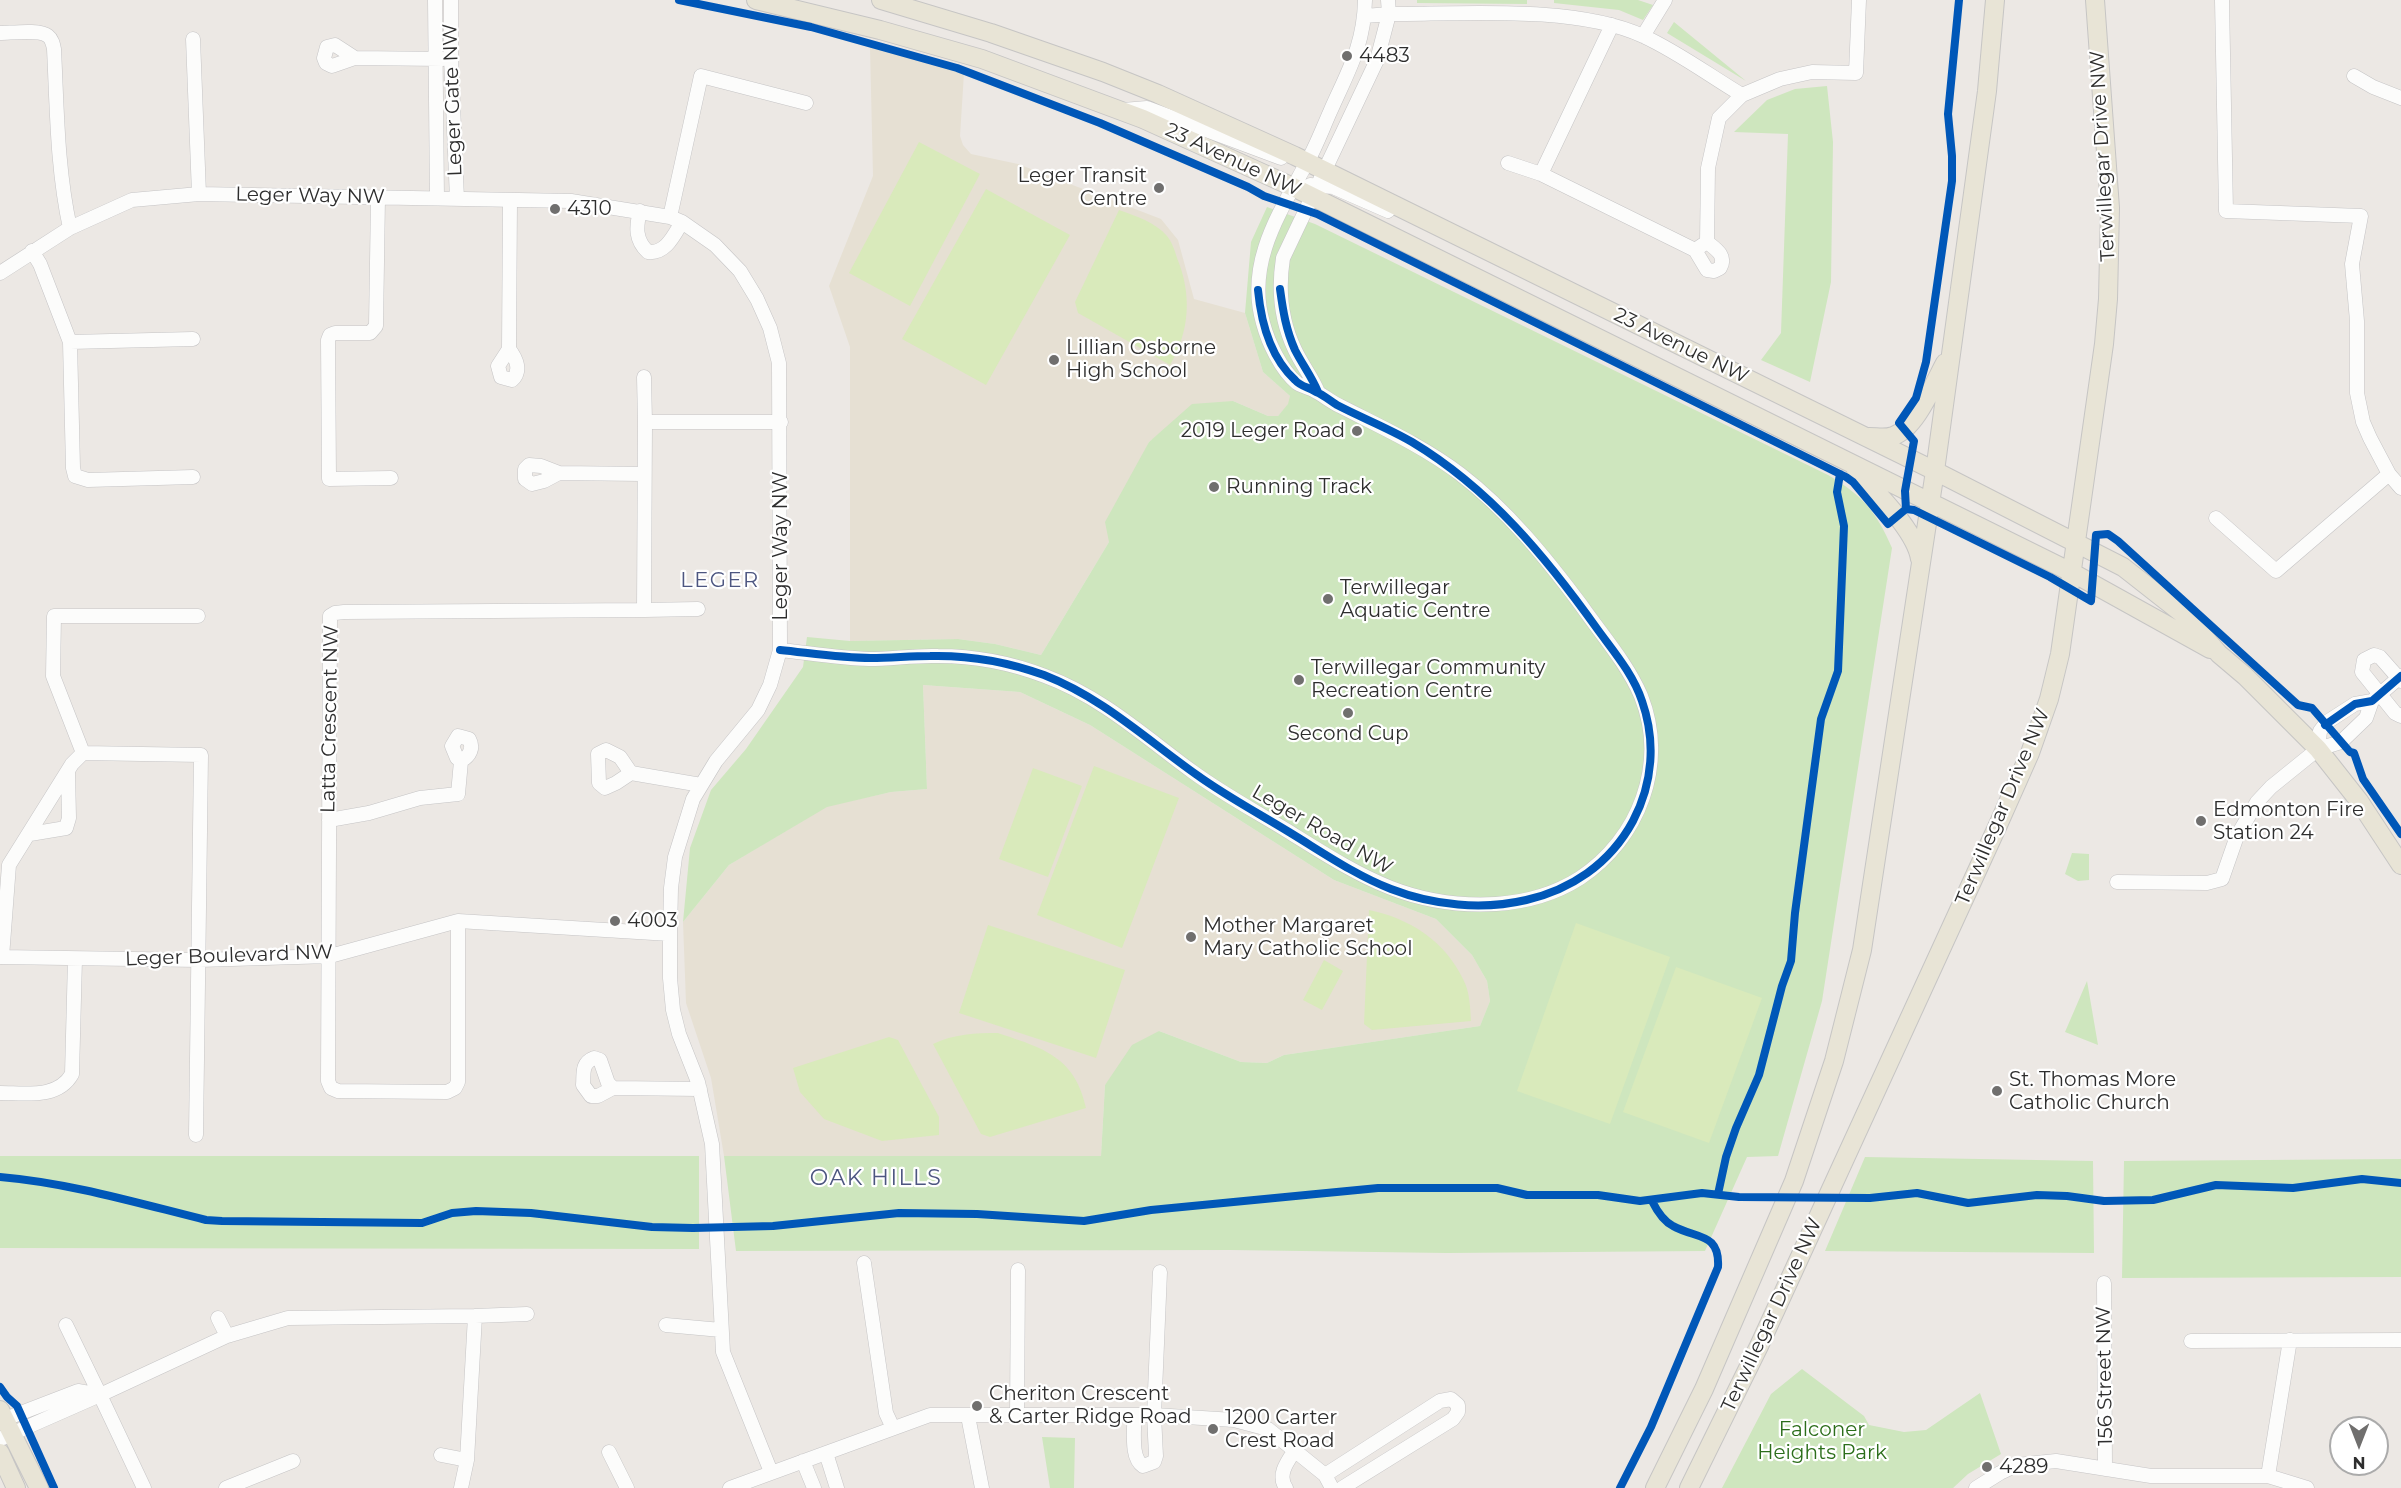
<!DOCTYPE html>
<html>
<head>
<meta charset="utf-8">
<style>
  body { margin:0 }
  #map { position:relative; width:2401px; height:1488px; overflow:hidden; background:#ece8e4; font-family:Montserrat,sans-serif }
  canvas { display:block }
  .north { position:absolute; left:2329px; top:1416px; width:60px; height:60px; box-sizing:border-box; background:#fff; border:2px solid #ababab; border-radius:50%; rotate:180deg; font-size:16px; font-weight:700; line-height:24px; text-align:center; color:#2e2e2e }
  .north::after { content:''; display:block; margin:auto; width:21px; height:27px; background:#706f6e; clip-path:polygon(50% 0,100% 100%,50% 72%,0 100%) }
</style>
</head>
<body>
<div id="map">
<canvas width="2401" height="1488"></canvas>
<div class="north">N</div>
</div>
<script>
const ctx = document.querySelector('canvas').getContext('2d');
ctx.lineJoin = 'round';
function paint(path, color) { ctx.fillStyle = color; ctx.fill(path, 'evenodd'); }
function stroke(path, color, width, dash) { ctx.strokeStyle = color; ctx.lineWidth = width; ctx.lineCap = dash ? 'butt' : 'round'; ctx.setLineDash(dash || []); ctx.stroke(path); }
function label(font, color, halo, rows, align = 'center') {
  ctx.font = font + ' Montserrat,sans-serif'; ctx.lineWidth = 4.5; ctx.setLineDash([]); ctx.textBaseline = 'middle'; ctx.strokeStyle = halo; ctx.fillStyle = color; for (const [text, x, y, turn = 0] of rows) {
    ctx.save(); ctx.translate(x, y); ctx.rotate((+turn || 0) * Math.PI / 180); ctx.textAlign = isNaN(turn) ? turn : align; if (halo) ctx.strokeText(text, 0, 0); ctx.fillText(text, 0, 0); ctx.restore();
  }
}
const education = new Path2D(`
  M870,47L964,73L960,136L963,145L971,154L1018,164L1161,219L1178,240L1194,299L1245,313L1263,372L1290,396L1289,404L1278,416H1268L1233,401L1162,432L1149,442L1109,542L1041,655L995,644L958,639L850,641V347L829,286L873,176Z
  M923,685L1020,692L1090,725L1334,880L1436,919L1472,955L1487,981L1490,1001L1480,1026L1284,1055L1267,1063L1241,1062L1159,1031L1105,1085L1101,1156H724L711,1078L686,1003L683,922L729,865L827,806L891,792L927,789Z`);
const green = new Path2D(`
  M1417,0H1527V4L1417,3Z
  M1554,0H1638L1653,5L1643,20L1619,10L1554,3Z
  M1674,22L1746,81L1667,33Z
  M1827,86L1833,142L1831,282L1810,382L1761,360L1781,333L1788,134L1734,132L1767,100L1795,89Z
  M1267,207L1315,224L1828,475C1863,496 1876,511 1892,548L1822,1001L1778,1156L1747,1157L1705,1251L1447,1253L1230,1250L736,1251L724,1156H1101L1105,1085L1132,1045L1159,1031L1241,1062L1267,1063L1284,1055L1480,1026L1490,1001L1487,981L1472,955L1436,919L1334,880L1090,725L1020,692L923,685L927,789L891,792L827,807L729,865L683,922L690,848L711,790L746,749L803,667L807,637L850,641L958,639L995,644L1041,655L1109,542L1105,522L1149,442L1192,404L1233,401L1268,416H1278L1288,404L1290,396L1263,372L1245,313L1251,242Z
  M2072,853L2089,854V880L2078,881L2065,874Z
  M2087,981L2098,1045L2065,1032Z
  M0,1156H699V1249L0,1248Z
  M1865,1157L2093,1161L2094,1253L1825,1251Z
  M2401,1159V1277L2122,1278L2124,1161Z
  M1802,1369L1864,1416L1869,1425L1904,1432L1926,1430L1980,1393L2001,1454L1968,1474L1953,1488H1722L1771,1394Z
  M1042,1437L1075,1438L1074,1488H1050Z`);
const pitch = new Path2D(`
  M919,142L980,174L910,306L849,273Z
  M986,189L1070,235L986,385L902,339Z
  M1119,210C1136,216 1155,222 1167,236C1172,242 1175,251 1177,258C1192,294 1190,331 1170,365L1078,313L1075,302Z
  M1094,766L1179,798L1122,948L1037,915Z
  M1033,768L1082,786L1048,877L999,859Z
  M1369,910C1409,918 1445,941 1463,979C1470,992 1470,1007 1471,1021L1372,1030L1364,1024Z
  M1576,923L1670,957L1610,1124L1517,1091Z
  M988,925L1125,970L1096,1058L959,1013Z
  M1324,960L1343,971L1322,1010L1303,1000Z
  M1676,967L1762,998L1709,1143L1623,1112Z
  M998,1033C1042,1048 1075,1056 1086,1108L990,1137L981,1134L933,1044C953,1034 976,1033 998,1033Z
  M889,1037L898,1040L939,1117V1135L882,1141L824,1119L800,1092L793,1068Z`);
const minor = new Path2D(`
  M435,0L437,198
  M451,0V58L457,199
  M2222,0L2226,211L2361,216L2352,264L2357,321V393L2363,422L2370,438L2389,474L2401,488
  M1365,16L1389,14C1463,14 1576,5 1643,36C1678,52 1710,76 1742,95
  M1612,25L1541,174L1695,250L1707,242L1708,168L1719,118L1742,95L1780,79L1812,72L1856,73L1859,0
  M0,33C11,33 40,29 48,36C52,39 53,44 54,49C57,108 57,169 70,228
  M1643,36L1665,0
  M193,39L199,194
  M355,58L332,66L326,63L324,58L327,47L335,45L355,58L443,59
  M2354,76L2373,87L2401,98
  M1123,110L1147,108L1281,158
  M1508,163L1541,174
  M1310,185L1333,187L1388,211
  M378,198L376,326L370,333H335L330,335L328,340L329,479L391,478
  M640,211C636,227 635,240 648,252C666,254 674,235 682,222
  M670,217L701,76L806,103
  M1695,250L1707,270L1714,271L1720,268C1727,256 1716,249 1707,242
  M32,251L40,264L70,342L73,468L75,476L88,480L193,477
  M0,273L70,228L132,200L199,194L571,201L670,217L682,222L715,245L740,271L757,299L770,328L779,363L780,650L770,685L758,710L716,761L693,799L675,857L671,888L670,934V978L673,1010L679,1034L698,1082L712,1144L723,1352L771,1472
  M70,342L193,339
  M509,349C516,358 522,371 512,380L501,377L498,366L509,349L510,201
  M644,377L645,422
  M1318,392C1312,377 1302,365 1295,350C1281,321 1278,290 1283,258L1377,60L1389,14L1388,0
  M559,473L541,466L529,465L525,469V479L532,484L544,481L559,473L643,474
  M2216,518L2276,571L2389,474
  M644,610L698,609
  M780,650C809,653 839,658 869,659C892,659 915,655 938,656C974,656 1011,663 1045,676C1102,697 1145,737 1193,772C1223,794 1255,811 1286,830C1357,874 1408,909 1496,904C1526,902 1555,894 1580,878C1639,839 1668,764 1641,696C1627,663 1601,634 1581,605C1546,558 1507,510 1460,474C1423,446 1381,427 1340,406C1331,402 1323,395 1315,391C1310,388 1301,386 1297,383C1281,370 1268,342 1263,323C1246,264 1278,215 1305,166C1315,149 1322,130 1330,112C1348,71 1364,46 1365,0
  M2401,681L2380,657L2374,655L2364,660L2362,672L2395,713L2401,716
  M2318,749L2320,731L2327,722L2355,704L2372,701L2401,676
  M83,753L53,676L54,616H198
  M631,773L620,757L606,750L598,754L599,783L605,788L616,783L631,773L701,785
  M329,820L369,813L420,798L458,794L461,761L457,758L452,746L458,736L469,739C474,748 470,756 461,761
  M30,834L66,828L69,818L68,772
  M2117,882L2207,883L2222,879L2237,836L2257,802L2271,787L2318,749L2341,742L2366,718L2372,701
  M458,921V1082L455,1088L447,1092L338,1091L331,1088L328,1081L330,616L335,613L344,612L644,610L645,422H781
  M0,957L199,960L330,956L458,921L670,934
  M2,957L9,865L72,764L83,753L201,755L196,1135
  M613,1088L608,1083L600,1060L594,1058C581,1063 584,1074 583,1085L591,1096H598L613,1088L700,1089
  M0,1093C26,1093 58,1099 72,1074L75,959
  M864,1263L886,1413L893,1428
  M2104,1283L2105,1469
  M475,1316L527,1314
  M218,1318L227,1336
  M66,1325L100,1395
  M666,1325L721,1330
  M2191,1341L2401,1340
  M968,1416L982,1488
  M1017,1416L1018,1270
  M1134,1416C1135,1431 1130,1457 1143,1466L1154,1462L1156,1456L1154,1415L1160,1272
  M0,1421L78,1391L100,1395
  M0,1439L100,1395
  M609,1452L627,1488
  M826,1453L837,1488
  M441,1455L467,1460
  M803,1461L814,1488
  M1325,1475L1440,1401L1451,1399L1458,1405V1412L1453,1419L1342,1488
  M2268,1476L2290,1340
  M144,1488L100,1395L227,1336L288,1318L475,1316L467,1460L461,1488
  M226,1488L293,1461
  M730,1488L930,1415H1154L1234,1420L1268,1429L1325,1475L1332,1488
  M1286,1488C1277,1475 1287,1462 1295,1450
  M1976,1488L2000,1473L2017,1465L2056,1461L2151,1476H2268L2307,1488`);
const major = new Path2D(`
  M756,0L880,30L982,59L1143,119L1293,187L2073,573L2210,649
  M881,0L991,33L1103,72L1158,94L1295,156L1935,471L2123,567L2188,618L2219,654L2245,676L2318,749L2359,801L2401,865
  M1869,437C1877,437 1886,439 1893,436C1916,429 1934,383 1945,363
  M1856,471C1876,491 1916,532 1920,559
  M0,1410L39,1488
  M0,1453L16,1488
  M1655,1488L1704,1389L1794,1181L1834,1061L1862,950L1935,471L1987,91L1995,0
  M1689,1488L1759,1346L1998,825L2030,753L2049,699L2060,654L2104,344L2108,299L2110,208L2095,0`);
const cycleway = new Path2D(`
  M679,0L811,27L957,68L1100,123L1248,187L1264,196L1317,214L1846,477L1853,482L1888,524L1906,509L1914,510L2050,577L2091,601L2096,535L2108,534L2118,541L2298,705L2312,708L2350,752L2354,753L2363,779L2401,834
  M1280,289C1283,311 1286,330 1295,350C1302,364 1312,377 1318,392
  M1906,509L1905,491L1914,441L1899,423L1916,398L1926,362L1952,181V156L1948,114L1959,0
  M780,650C810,653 841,658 871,658C891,658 910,656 930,656C968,655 1008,662 1044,675C1103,698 1146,739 1197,775C1226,796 1258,813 1289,832C1322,852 1355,875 1391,889C1476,922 1586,908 1633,821C1653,783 1656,741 1642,701C1633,674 1614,652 1598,630C1546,557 1490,489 1412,442C1388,428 1362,418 1337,405C1330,401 1324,395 1316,392C1309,387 1301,387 1295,380C1270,357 1261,322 1258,290
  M2325,725L2355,704L2372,701L2401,676
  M0,1177C70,1183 137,1203 206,1220L222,1221L422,1223L452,1213L476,1211L531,1213L652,1227L693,1228L773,1226L899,1213L977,1214L1084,1221L1151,1210L1378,1188H1497L1527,1195H1598L1640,1201L1702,1193L1739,1197L1870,1198L1917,1193L1968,1203L2037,1195L2067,1196L2104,1201L2153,1200L2216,1185L2293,1188L2362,1179L2401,1183
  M1718,1194L1726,1157L1736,1128L1759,1075L1782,986L1791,961L1795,913L1821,719L1838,671L1844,526L1837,492L1840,474
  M0,1387L7,1397L17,1406L54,1488
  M1620,1488L1651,1427L1718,1267C1720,1232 1696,1239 1673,1226C1663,1221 1657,1211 1652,1201`);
const markers = [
  [1347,56,6,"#706f6e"],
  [1159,188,6,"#706f6e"],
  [555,209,6,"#706f6e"],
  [1054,360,6,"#706f6e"],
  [1357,431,6,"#706f6e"],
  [1214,487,6,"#706f6e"],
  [1328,599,6,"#706f6e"],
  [1299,680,6,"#706f6e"],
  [1348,713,6,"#706f6e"],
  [2201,821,6,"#706f6e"],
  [615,921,6,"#706f6e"],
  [1191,937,6,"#706f6e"],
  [1997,1091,6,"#706f6e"],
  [977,1406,6,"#706f6e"],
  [1213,1429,6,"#706f6e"],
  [1987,1467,6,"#706f6e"]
];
const poiNames = [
  ["4483",1359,56],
  ["Leger Transit",1147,176,"right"],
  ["Centre",1147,199,"right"],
  ["4310",567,209],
  ["Lillian Osborne",1066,348],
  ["High School",1066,371],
  ["2019 Leger Road",1345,431,"right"],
  ["Running Track",1226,487],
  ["Terwillegar",1340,588],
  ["Aquatic Centre",1340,611],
  ["Terwillegar Community",1311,668],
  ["Recreation Centre",1311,691],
  ["Second Cup",1348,734,"center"],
  ["Edmonton Fire",2213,810],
  ["Station 24",2213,833],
  ["4003",627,921],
  ["Mother Margaret",1203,926],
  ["Mary Catholic School",1203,949],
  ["St. Thomas More",2009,1080],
  ["Catholic Church",2009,1103],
  ["Cheriton Crescent",989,1394],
  ["& Carter Ridge Road",989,1417],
  ["1200 Carter",1225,1418],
  ["Crest Road",1225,1441],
  ["4289",1999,1467]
];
const streetNames = [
  ["Leger Gate NW",453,100,-92],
  ["Terwillegar Drive NW",2103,156,-93],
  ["23 Avenue NW",1233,160,25],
  ["Leger Way NW",310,196,1],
  ["23 Avenue NW",1681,346,26],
  ["Leger Way NW",781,546,-90],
  ["Latta Crescent NW",330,719,-89],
  ["Terwillegar Drive NW",2003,807,-67],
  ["Leger Road NW",1322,830,30],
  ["Leger Boulevard NW",229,956,-2],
  ["Terwillegar Drive NW",1772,1315,-65],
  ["156 Street NW",2105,1376,-91]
];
const parkNames = [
  ["Falconer",1822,1430],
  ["Heights Park",1822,1453]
];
const neighbourhoodNames = [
  ["LEGER",720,581]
];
const quarterNames = [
  ["OAK HILLS",876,1179]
];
paint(education, '#e6e0d3');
paint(green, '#cee6be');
paint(pitch, '#d9eabb');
stroke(minor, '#c5c4c5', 15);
stroke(major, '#c6c5c4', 20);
stroke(minor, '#fcfcfb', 14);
stroke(major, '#e8e4d6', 18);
stroke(cycleway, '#0057b8', 8);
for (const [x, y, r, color] of markers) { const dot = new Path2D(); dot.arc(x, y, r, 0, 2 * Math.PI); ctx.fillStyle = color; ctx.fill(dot); stroke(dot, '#fff', 2); }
label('20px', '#2e2e2e', '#fff', poiNames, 'left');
label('20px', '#2e2e2e', '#fff', streetNames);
label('20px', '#2c6e1b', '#fff', parkNames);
ctx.letterSpacing = '1.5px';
label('21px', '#4d5680', '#fff', neighbourhoodNames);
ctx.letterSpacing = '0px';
ctx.letterSpacing = '1.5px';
label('22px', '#4d5680', '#fff', quarterNames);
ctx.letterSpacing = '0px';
</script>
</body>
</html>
